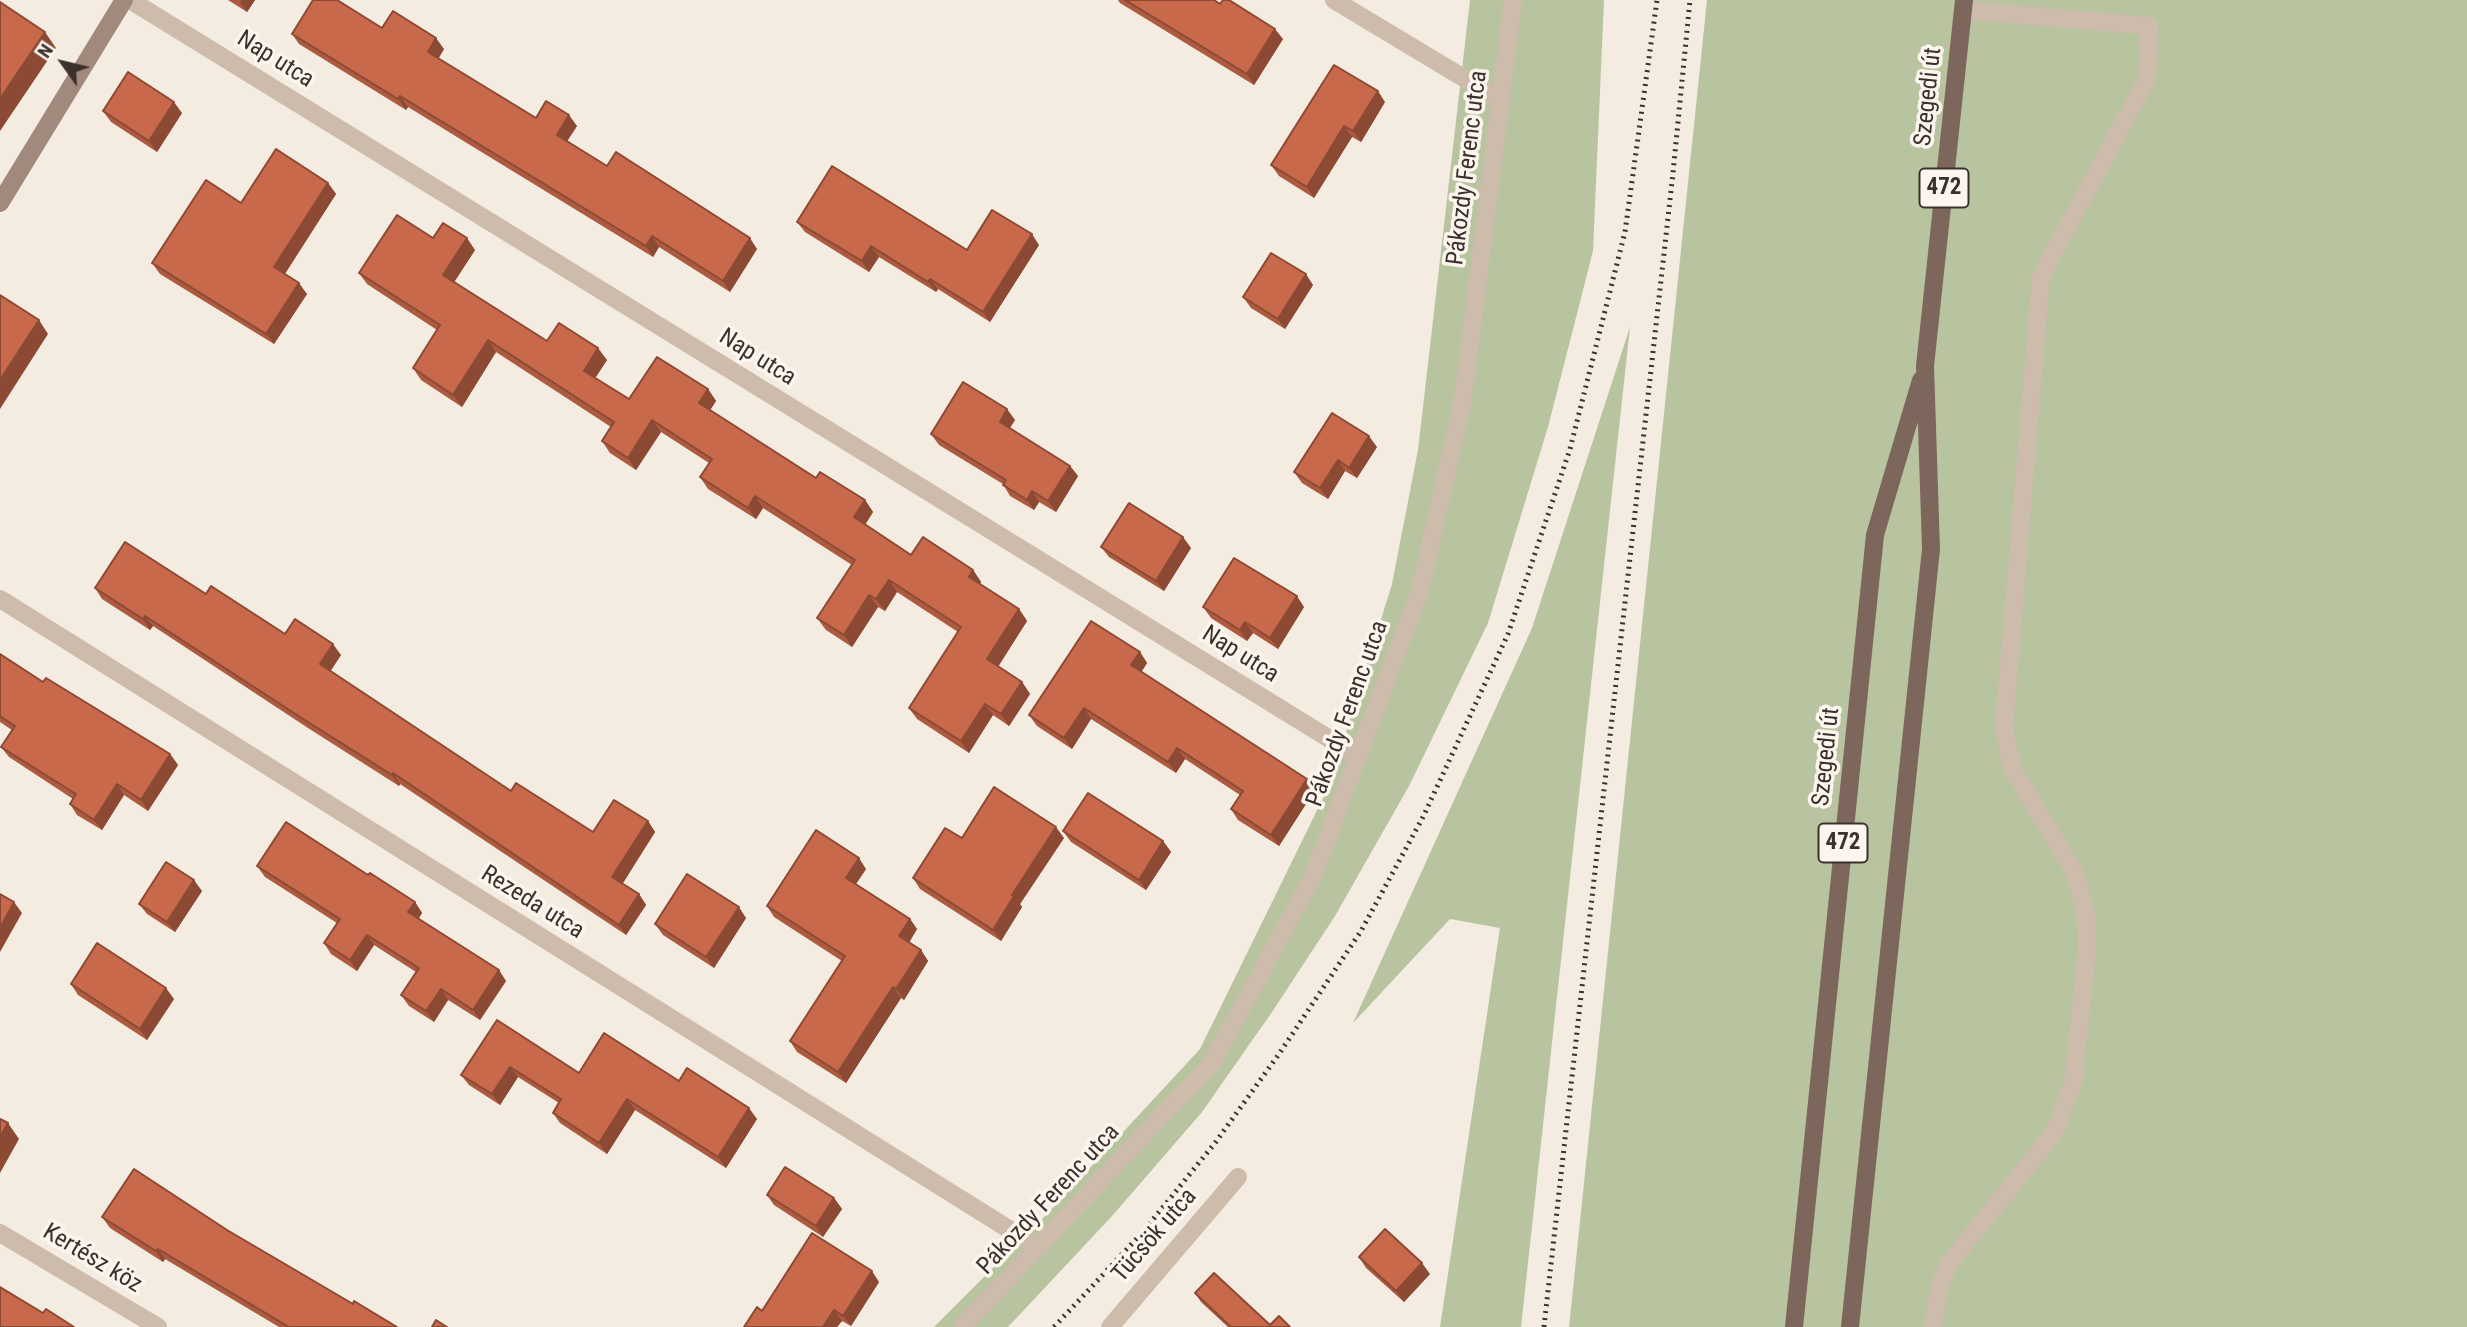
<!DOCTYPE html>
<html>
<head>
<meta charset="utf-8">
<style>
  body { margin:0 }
  #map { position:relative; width:2467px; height:1327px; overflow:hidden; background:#f4ebe1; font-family:"Roboto Condensed",sans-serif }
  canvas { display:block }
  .north { position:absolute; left:28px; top:28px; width:70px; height:70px; -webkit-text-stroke:5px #fbf5ee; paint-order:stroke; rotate:304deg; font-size:19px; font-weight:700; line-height:28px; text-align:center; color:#3b302b }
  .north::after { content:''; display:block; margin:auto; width:24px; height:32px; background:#3b302b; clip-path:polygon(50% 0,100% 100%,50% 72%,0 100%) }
</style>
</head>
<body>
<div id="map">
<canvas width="2467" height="1327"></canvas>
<div class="north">N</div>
</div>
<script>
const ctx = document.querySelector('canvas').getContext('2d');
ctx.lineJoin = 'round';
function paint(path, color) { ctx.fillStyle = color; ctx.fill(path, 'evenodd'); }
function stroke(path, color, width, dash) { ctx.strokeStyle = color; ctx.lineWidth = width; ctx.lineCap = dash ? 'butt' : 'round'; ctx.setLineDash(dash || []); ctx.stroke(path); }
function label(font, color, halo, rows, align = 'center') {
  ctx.font = font + ' "Roboto Condensed",sans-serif'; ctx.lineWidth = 7; ctx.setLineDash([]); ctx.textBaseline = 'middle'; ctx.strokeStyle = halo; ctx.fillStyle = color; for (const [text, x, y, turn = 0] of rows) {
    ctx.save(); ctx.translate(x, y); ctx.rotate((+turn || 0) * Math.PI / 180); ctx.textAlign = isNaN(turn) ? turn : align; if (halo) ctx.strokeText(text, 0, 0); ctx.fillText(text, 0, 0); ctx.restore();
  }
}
const green = new Path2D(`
  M1470,0H1604L1593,251L1548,427L1488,623L1409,786L1335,916L1272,1012L1202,1112L1113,1215L1008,1327H934L1050,1211L1200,1049L1330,784L1392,584L1418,450Z
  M1707,0H2467V1327H1569Z
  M1630,327L1521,1327H1440L1500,928L1450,919L1353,1023L1532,628Z`);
const lane = new Path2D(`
  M1933,1327L1939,1288L1949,1264L2054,1133L2073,1083L2087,951L2086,916L2076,875L2012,768L2004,727L2041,276L2147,79L2149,26L1963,10`);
const street = new Path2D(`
  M130,0L1359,757
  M1334,0L1502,101
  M0,599L1039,1248
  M0,1233L158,1327
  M962,1327L1212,1063L1313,876L1420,591L1463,399L1513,0
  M1110,1327L1238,1177`);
const secondary = new Path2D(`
  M0,203L124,0`);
const primary = new Path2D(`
  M1794,1327L1875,535L1921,380
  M1850,1327L1931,549L1925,366L1964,0`);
const rail = new Path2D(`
  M1054,1327L1142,1233L1215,1143L1279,1054L1361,931L1423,817L1508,634L1570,449L1625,232L1657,0
  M1544,1327L1673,173L1690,0`);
const wall = new Path2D(`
  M228,0H255L247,12Z
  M1118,0H1214L1283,39L1254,85L1120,3Z
  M382,28L444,49L438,58L536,118L577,126L567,141L607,166L757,249L730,292L659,247L653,257L408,107L406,110L299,44L292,34Z
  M1385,102L1361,142L1352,137L1314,198L1279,176L1271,165Z
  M103,111L182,113L157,152L111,122Z
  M328,183L336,194L285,274L307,294L274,344L160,274L152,263L241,203Z
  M797,222L967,250L1039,245L990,322L938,289L936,292L879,257L869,272L805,232Z
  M433,238L475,250L454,282L547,341L607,360L595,378L629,399L708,389L716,401L710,410L816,478L865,500L873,512L865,525L911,555L973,570L981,582L980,584L1019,609L1027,621L998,667L1022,682L1030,694L1009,726L993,715L969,753L917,719L909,708L958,632L897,592L885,611L878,607L852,647L826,630L817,618L852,565L763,508L756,519L708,489L700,477L709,463L661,432L636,470L610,453L602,441L611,427L496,352L462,407L421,380L413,368L437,330L367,284L359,273Z
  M1313,285L1285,329L1251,308L1243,297Z
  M1015,420L1010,428L1070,466L1078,476L1056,512L1039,502L1034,510L1010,496L1003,484L939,445L931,434Z
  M1377,447L1357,478L1345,471L1328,499L1302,483L1294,472Z
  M1101,547L1191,548L1164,591L1109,557Z
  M95,588L206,594L285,634L341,655L330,671L511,791L593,832L648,821L655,832L622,884L639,894L646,905L626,935L400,784L399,786L308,728L153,626L150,630L102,599Z
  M1203,607H1304L1278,649L1253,633L1247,641L1211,618Z
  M1140,652L1147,663L1141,672L1315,790L1279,846L1238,820L1231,809L1240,795L1185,759L1176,773L1091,719L1072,749L1037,726L1029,715Z
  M0,654L43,682L170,754L178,765L148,811L124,795L102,830L77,815L70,804L73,799L9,757L1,747L12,730L0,722Z
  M1063,831L1163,841L1171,852L1146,890L1071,842Z
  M962,838H1064L1020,904L1022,907L1001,941L920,889L913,878Z
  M257,866L368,875L415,902L422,913L418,919L506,981L480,1020L448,1000L434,1022L409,1006L401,995L416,972L374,945L357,971L331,954L324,943L337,923L265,877Z
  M866,869L856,884L910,919L917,929L909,943L921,950L928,961L904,1000L901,998L846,1083L797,1052L790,1041L842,961L774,917L767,906Z
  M202,891L175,932L147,914L139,904Z
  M746,918L714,968L663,935L655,924Z
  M71,984L174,999L147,1040L78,995Z
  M497,1020L579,1073L679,1081L757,1119L726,1168L635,1110L607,1154L560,1123L553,1113L559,1103L518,1077L500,1105L469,1085L461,1075Z
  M767,1195L834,1198L842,1209L823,1237L774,1205Z
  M102,1217L227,1230L353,1304L397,1327H279L165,1259L163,1262L110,1228Z
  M1359,1257L1430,1274L1404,1302L1366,1268Z
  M879,1282L851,1326L842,1321L837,1327H744L762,1311Z
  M1195,1293L1270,1325L1290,1327H1228L1201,1302Z`);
const shadedWall = new Path2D(`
  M241,0H255L247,12L240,2Z
  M1275,29L1283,39L1254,85L1247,74Z
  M45,32L56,48L0,131V99Z
  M436,38L444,49L436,63L428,52Z
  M1378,91L1385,102L1361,142L1353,131Z
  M400,96L408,107L406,110L398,99Z
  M174,102L182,113L157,152L149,141Z
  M569,115L577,126L564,146L557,135Z
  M1344,126L1352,137L1314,198L1307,187Z
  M328,183L336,194L282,278L274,267Z
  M1032,234L1039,245L990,322L983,312Z
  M652,236L659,247L653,257L646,246Z
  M467,238L475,250L451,287L443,275Z
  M750,238L757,249L730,292L723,281Z
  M871,246L879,257L869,272L862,261Z
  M1306,274L1313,285L1285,329L1278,319Z
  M930,279L938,289L936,292L928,282Z
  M299,283L307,294L274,344L266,334Z
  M39,320L48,334L0,409V380Z
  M488,340L496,352L462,407L453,395Z
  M598,348L607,360L592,383L584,371Z
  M708,389L716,401L707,415L699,403Z
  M1007,409L1015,420L1007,432L1000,422Z
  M652,420L661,432L636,470L628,458Z
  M1369,436L1377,447L1357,478L1349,468Z
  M1338,460L1345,471L1328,499L1320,488Z
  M1070,466L1078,476L1056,512L1048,501Z
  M1032,491L1039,502L1034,510L1027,500Z
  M755,496L763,508L756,519L748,508Z
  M865,500L873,512L862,529L854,517Z
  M1183,537L1191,548L1164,591L1156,581Z
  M973,570L981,582L977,588L969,577Z
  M889,580L897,592L885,611L876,599Z
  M869,595L878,607L852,647L844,635Z
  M1297,596L1304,607L1278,649L1270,638Z
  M1019,609L1027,621L995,671L987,659Z
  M145,616L153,626L150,630L143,619Z
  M1245,622L1253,633L1247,641L1240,630Z
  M333,644L341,655L328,675L320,664Z
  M1140,652L1147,663L1139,676L1131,665Z
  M1022,682L1030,694L1009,726L1001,714Z
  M985,704L993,715L969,753L961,741Z
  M1084,708L1091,719L1072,749L1064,738Z
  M1177,748L1185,759L1176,773L1168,762Z
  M170,754L178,765L148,811L141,800Z
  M393,773L400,784L399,786L392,775Z
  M1307,779L1315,790L1279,846L1271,835Z
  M117,784L124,795L102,830L94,820Z
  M648,821L655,832L620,888L612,877Z
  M1056,827L1064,838L1020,904L1022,907L1001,941L993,930L1012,895Z
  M1163,841L1171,852L1146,890L1139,880Z
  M859,858L866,869L853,888L846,878Z
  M194,880L202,891L175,932L167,922Z
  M639,894L646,905L626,935L619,925Z
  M14,902L22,913L0,952V928Z
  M415,902L422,913L416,923L408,912Z
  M739,907L746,918L714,968L706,957Z
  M910,919L917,929L906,947L899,936Z
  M367,935L374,945L357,971L350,960Z
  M921,950L928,961L904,1000L896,989Z
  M499,970L506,981L480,1020L473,1010Z
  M893,987L901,998L846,1083L838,1072Z
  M166,988L174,999L147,1040L140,1029Z
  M441,989L448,1000L434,1022L426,1011Z
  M510,1067L518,1077L500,1105L492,1094Z
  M627,1099L635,1110L607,1154L599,1143Z
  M749,1108L757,1119L726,1168L718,1157Z
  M8,1123L19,1139L0,1173V1137Z
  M834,1198L842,1209L823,1237L816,1226Z
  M158,1249L165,1259L163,1262L156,1251Z
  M1422,1263L1430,1274L1404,1302L1396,1291Z
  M872,1271L879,1282L851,1326L843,1316Z
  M834,1310L842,1321L837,1327H823Z`);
const building = new Path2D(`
  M313,0H337L382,28L393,11L436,38L428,52L536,118L546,101L569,115L557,135L607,166L616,152L750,238L723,281L652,236L646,246L400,96L398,99L292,34Z
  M1125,0H1214L1220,4L1223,0H1229L1275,29L1247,74Z
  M0,2L45,32L0,99Z
  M1334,65L1378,91L1353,131L1344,126L1307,187L1271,165Z
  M128,72L174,102L149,141L103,111Z
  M276,149L328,183L274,267L299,283L266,334L152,263L206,180L241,203Z
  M832,166L967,250L992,210L1032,234L983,312L930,279L928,282L871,246L862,261L797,222Z
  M397,215L433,238L443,223L467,238L443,275L547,341L559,323L598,348L584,371L629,399L657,357L708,389L699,403L816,478L820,472L865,500L854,517L911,555L923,537L973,570L969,577L1019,609L987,659L1022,682L1001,714L985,704L961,741L909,708L961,627L889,580L876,599L869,595L844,635L817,618L855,560L755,496L748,508L700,477L712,459L652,420L628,458L602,441L614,422L488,340L453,395L413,368L440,325L359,273Z
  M1271,253L1306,274L1278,319L1243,297Z
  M0,295L39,320L0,380Z
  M963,382L1007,409L1000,422L1070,466L1048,501L1032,491L1027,500L1003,485L1006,480L931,434Z
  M1332,413L1369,436L1349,468L1338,460L1320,488L1294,472Z
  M1129,503L1183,537L1156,581L1101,547Z
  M125,542L206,594L211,586L285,634L295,619L333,644L320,664L511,791L516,783L593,832L614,800L648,821L612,877L639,894L619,925L393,773L392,775L300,717L145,616L143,619L95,588Z
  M1234,558L1297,596L1270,638L1245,622L1240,630L1203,607Z
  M1091,621L1140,652L1131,665L1307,779L1271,835L1231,809L1243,791L1177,748L1168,762L1084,708L1064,738L1029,715Z
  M0,654L43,682L46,678L170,754L141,800L117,784L94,820L70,804L76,794L1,747L15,726L0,716Z
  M994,787L1056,827L1012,895L1014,896L993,930L913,878L945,828L962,838Z
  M1088,793L1163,841L1139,880L1063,831Z
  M286,822L368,875L370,873L415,902L408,912L499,970L473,1010L441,989L426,1011L401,995L419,968L367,935L350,960L324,943L340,919L257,866Z
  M816,830L859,858L846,878L910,919L899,936L921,950L896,989L893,987L838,1072L790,1041L845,956L767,906Z
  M166,862L194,880L167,922L139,904Z
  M687,874L739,907L706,957L655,924Z
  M0,894L14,902L0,928Z
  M97,943L166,988L140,1029L71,984Z
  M497,1020L579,1073L604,1033L679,1081L687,1068L749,1108L718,1157L627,1099L599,1143L553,1113L561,1099L510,1067L492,1094L461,1075Z
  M0,1119L8,1123L0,1137Z
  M785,1167L834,1198L816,1226L767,1195Z
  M134,1169L227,1230L353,1304L354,1301L397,1327H289L158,1249L156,1251L102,1217Z
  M1385,1229L1422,1263L1396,1291L1359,1257Z
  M812,1233L872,1271L843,1316L834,1310L823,1327H744L757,1307L762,1311Z
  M1214,1273L1270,1325L1279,1316L1290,1327H1231L1195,1293Z
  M0,1287L43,1313L46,1309L74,1327H0Z
  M436,1320L447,1327H432Z`);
const shields = [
  [1944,188,49],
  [1843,843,49]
];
const shieldNames = [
  ["472",1944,188],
  ["472",1843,843]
];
const streetNames = [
  ["Nap utca",275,60,32],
  ["Szegedi út",1929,97,-84],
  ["Pákozdy Ferenc utca",1468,168,-83],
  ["Nap utca",757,358,32],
  ["Nap utca",1240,655,32],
  ["Pákozdy Ferenc utca",1348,714,-70],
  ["Szegedi út",1827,757,-84],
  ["Rezeda utca",532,903,32],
  ["Pákozdy Ferenc utca",1049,1200,-47],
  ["Tücsök utca",1155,1236,-49],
  ["Kertész köz",92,1259,31]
];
paint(green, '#b8c4a0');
stroke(lane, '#cdbbac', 18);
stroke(street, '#cdbbac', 18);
stroke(secondary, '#a18a7d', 18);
stroke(primary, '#7d675c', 18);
stroke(rail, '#3b302b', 5, [2, 5]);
paint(wall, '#ac5a40');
paint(shadedWall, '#8c4a34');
paint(building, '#c8694b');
stroke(building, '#8c4a34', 2);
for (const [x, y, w] of shields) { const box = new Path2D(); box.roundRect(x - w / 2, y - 19.5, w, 39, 5); ctx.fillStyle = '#fbf5ee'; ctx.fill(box); stroke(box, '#3b302b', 2); }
label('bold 23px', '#3b302b', null, shieldNames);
label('24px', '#3b302b', '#fbf5ee', streetNames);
</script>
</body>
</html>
